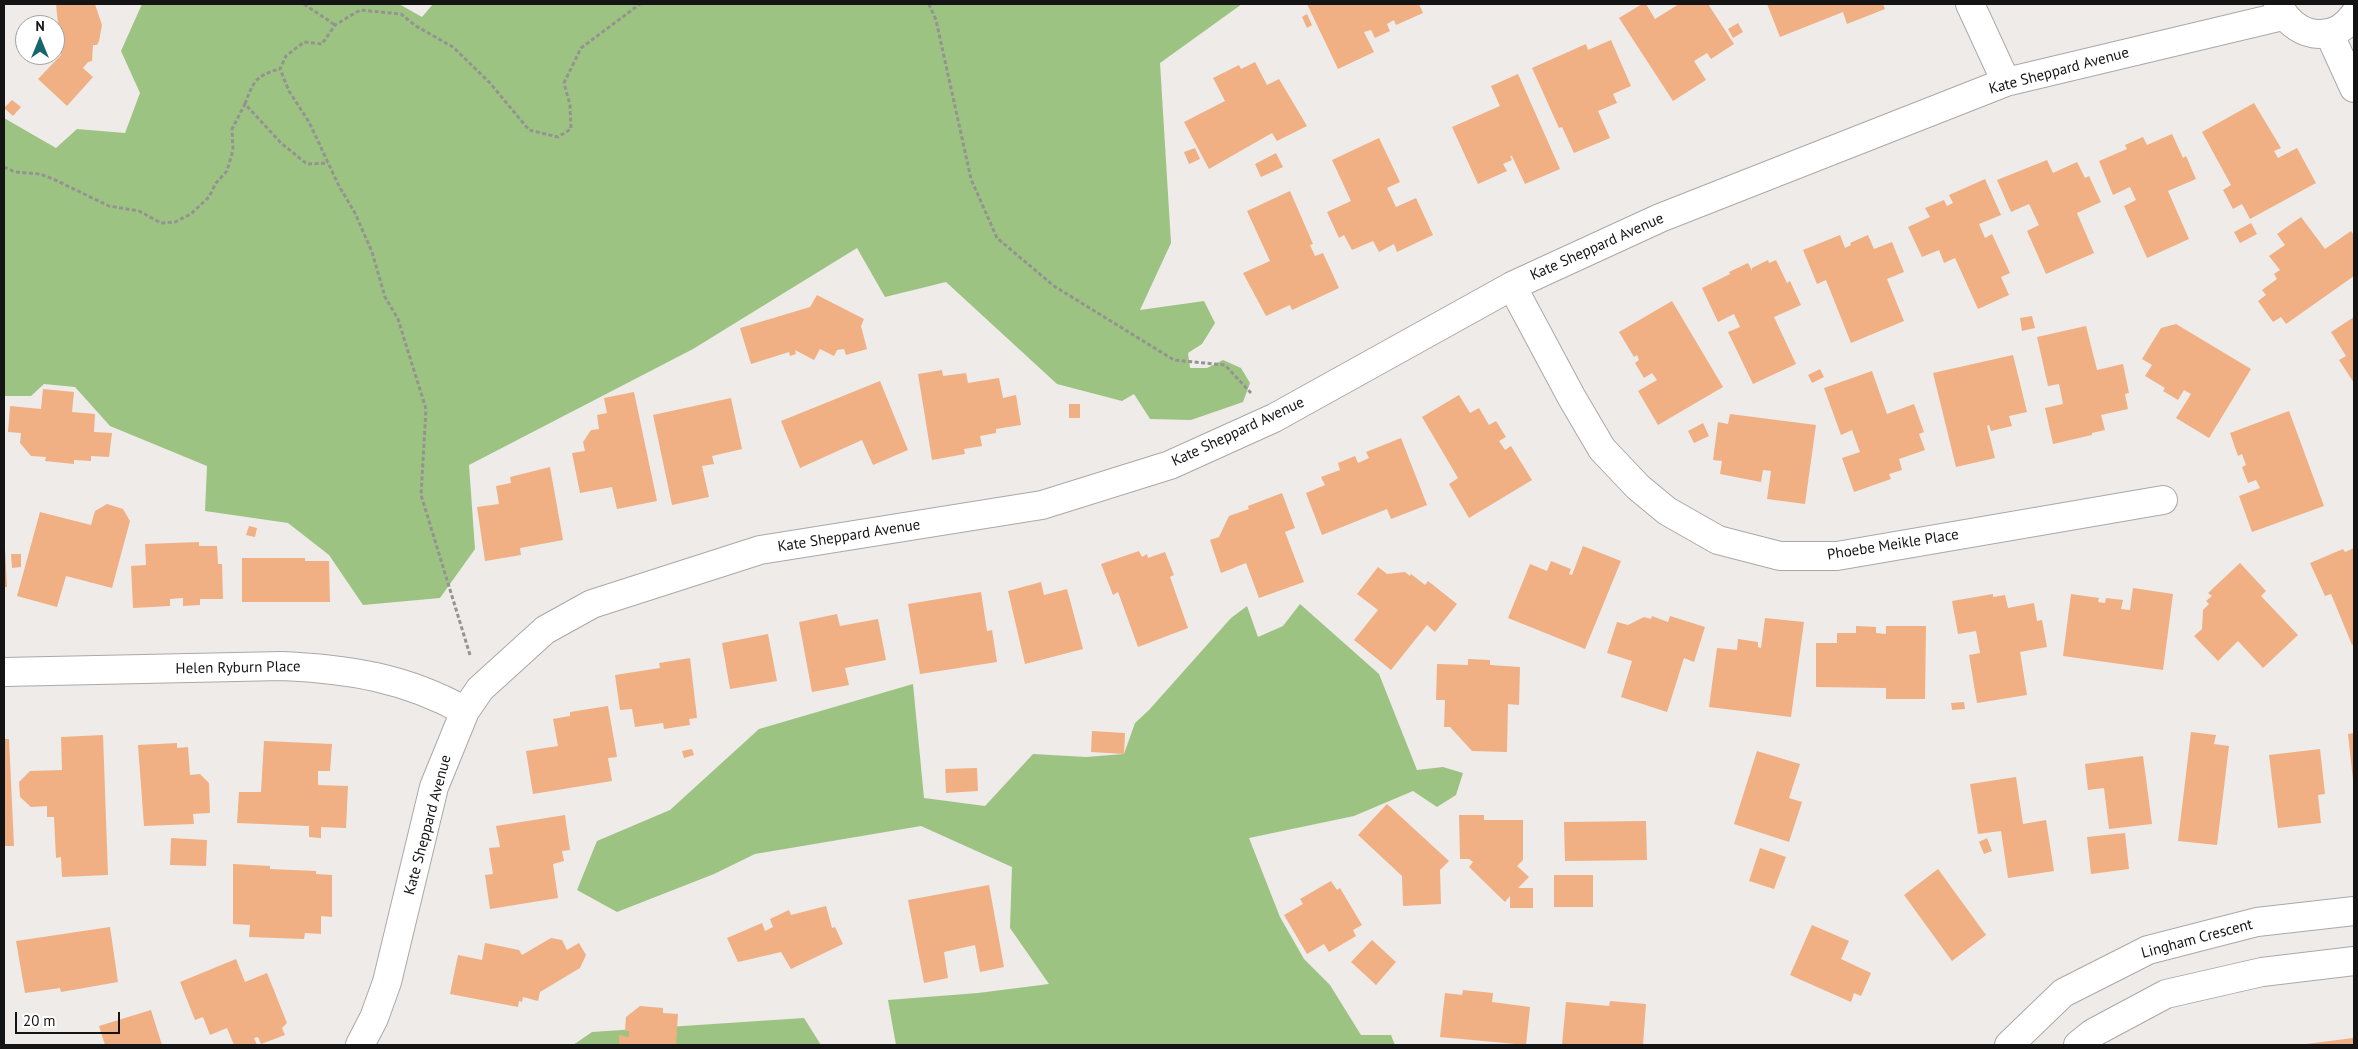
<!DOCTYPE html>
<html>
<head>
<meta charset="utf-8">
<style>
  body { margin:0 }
  #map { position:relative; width:2358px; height:1049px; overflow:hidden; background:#eeebe9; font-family:"PT Sans",sans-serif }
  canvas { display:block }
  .frame { position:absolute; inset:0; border:5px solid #151414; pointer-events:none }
  .north { position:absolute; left:15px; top:15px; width:50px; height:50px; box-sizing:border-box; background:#fff; border:1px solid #a1a1a1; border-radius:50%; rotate:0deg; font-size:14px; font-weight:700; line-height:20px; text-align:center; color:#151414 }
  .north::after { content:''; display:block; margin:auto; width:18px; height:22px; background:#18656c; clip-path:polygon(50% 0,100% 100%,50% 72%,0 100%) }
  .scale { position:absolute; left:15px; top:1012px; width:105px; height:22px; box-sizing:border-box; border:2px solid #151414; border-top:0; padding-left:6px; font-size:15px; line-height:18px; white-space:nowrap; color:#151414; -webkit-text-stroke:4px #fff; paint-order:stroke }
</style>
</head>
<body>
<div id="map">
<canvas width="2358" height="1049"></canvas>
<div class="frame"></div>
<div class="north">N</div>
<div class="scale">20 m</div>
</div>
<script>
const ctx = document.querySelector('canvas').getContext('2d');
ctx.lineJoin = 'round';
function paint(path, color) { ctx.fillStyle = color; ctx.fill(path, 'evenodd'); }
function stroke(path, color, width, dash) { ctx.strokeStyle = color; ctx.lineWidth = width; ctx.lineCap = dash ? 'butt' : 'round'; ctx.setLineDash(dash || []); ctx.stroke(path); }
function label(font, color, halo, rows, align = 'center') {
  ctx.font = font + ' "PT Sans",sans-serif'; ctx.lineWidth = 5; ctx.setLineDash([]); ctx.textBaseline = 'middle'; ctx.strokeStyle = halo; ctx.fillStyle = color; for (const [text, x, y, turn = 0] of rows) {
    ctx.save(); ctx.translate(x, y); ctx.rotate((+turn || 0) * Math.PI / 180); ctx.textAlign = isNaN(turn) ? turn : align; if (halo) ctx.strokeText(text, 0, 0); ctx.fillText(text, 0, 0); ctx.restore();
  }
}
const forest = new Path2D(`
  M142,4H399L422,17L433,4H1242L1160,63L1171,243L1140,310L1204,301L1215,323L1202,344L1188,353L1190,368H1207L1223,360L1241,368L1250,383L1243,402L1191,420L1150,419L1134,394L1122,401L1057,384L946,282L885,297L857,248L693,349L469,465L475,549L440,598L363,605L329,555L288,523L205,511L207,466L110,426L75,387L44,384L31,396H4V118L56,148L77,129L125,133L140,93L121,51Z
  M1300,604L1379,674L1417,770L1443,767L1463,773L1456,795L1437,807L1413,791L1354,816L1249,838L1280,917L1304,959L1330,985L1361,1035H1391L1395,1045H1041C992,1043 945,1045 896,1045L888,1000L978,993L1049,984L1010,928L1012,867L921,826L755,854L714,874L617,912L577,890L597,841L670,810L759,729L913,684L924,798L985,806L1033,754L1086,757L1124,754L1135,723L1149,710L1231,618L1247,606L1258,637L1283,626Z
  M804,1018L821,1045H573L592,1032Z`);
const building = new Path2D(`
  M56,4H95L102,25L99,41L97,45H93L92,61L88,62L83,68L93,77L67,106L38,79L61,55Z
  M1307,4H1419L1423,13L1396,25L1394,20L1387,24L1390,31L1375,38L1371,30L1364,32L1374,52L1338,69Z
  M1642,4H1646L1655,19L1679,4H1708L1734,44L1711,59L1707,53L1694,61L1706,80L1673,101L1619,18Z
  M1767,4H1883L1885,9L1847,24L1843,12L1780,37Z
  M1307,14L1312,25L1307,28L1302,17Z
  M1738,23L1743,32L1733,38L1728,29Z
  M1611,40L1631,86L1613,94L1617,103L1598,111L1610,138L1574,153L1562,127L1559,128L1532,68L1586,44L1588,50Z
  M1255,62L1267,85L1279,79L1307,126L1277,141L1272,133L1209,169L1184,122L1225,101L1213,78L1239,65L1241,69Z
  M1518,74L1560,169L1525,184L1512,156H1510L1512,160L1503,164L1507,171L1478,184L1452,127L1500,106L1491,86Z
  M12,100L21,107L13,116L4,108Z
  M2254,103L2281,148L2274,151L2278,158L2297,148L2316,183L2250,219L2242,204L2233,209L2223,190L2231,185L2202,132Z
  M2172,134L2183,158L2186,156L2196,179L2168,191L2189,239L2147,258L2124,206L2136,200L2130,187L2113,195L2099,161L2127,149L2125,145L2143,137L2147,145Z
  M1379,138L1400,182L1387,188L1396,207L1416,198L1433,235L1397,252L1394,244L1379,252L1373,241L1352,250L1344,235L1339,238L1327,212L1351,201L1332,160Z
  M1195,148L1200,159L1189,164L1184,152Z
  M1276,153L1283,167L1261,177L1255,164Z
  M2047,160L2053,173L2077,162L2085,178L2089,176L2101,202L2077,213L2094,253L2046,274L2027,231L2039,225L2029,204L2011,212L1997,180Z
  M1985,179L2001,215L1979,224L1985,238L1992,234L2010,273L2001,277L2009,295L1978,309L1955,258L1944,263L1939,250L1922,257L1908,227L1930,217L1925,208L1944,200L1947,206L1953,203L1949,195Z
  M1290,191L1313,244L1310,245L1315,256L1323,253L1339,288L1292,310L1290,305L1266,316L1243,273L1270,261L1247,211Z
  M2301,217L2325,249L2351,231L2354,235V276L2286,324L2281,317L2273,322L2258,301L2266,295L2262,290L2277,279L2274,274L2280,270L2269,256L2285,245L2277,234Z
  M2251,223L2257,234L2240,243L2234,232Z
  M1840,235L1845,248L1851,245L1850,243L1868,235L1874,249L1892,242L1904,272L1887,279L1904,321L1851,343L1826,280L1817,284L1803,250Z
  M1768,260L1769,263L1776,260L1787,283L1790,281L1801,305L1774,317L1796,364L1753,384L1728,332L1740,327L1734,314L1718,322L1702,288L1730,274L1729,272L1748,263L1752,271V268Z
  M817,295L864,319L861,326L867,349L846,355L844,349L837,350L834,356L820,349L814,360L795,350L796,354L790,356L789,352L751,364L740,328L810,307Z
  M1672,301L1723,387L1658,425L1638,391L1657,380L1652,373L1644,378L1635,363L1639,360L1637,355L1634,357L1619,332Z
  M2032,316L2035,328L2022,331L2020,318Z
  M2354,317V383L2339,360L2346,356L2331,332Z
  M2176,324L2251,369L2209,438L2176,418L2191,394L2184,390L2178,400L2163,391L2165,388L2145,376L2152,365L2142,359L2161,328Z
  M2086,326L2097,370L2123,364L2129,393L2125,394L2128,409L2101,415L2105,430L2092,433V435L2053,444L2045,408L2063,404L2059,384L2048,386L2037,337Z
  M2013,355L2027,412L2009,416L2012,426L1991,431L1989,425L1987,426L1995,458L1956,467L1933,373Z
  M1820,369L1824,377L1812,383L1808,375Z
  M942,370L943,376L966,373L968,383L999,378L1003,398L1016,395L1021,425L996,429V433L980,436L982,446L964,449L965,454L932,460L918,374Z
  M1872,371L1887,414L1914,404L1924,432L1919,434L1925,450L1899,459L1902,470L1889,474L1891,479L1854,492L1842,458L1860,452L1852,430L1841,435L1824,388Z
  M880,381L908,450L873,465L862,440L800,468L781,421Z
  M43,389L74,392L72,412L95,414L94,432L112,433L109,457L91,456V461L74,460V464L45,461L46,457L31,456L20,443L21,433L8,432L10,406L41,409Z
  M634,392L657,501L617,509L612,487L580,493L572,453L585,451L583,442L591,430L599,429L597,415L607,413L604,398Z
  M1459,395L1470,413L1479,408L1489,425L1496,421L1506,437L1499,441L1505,450L1511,446L1532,480L1469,518L1449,484L1458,478L1422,417Z
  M731,398L742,449L712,456L714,464L702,466L709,497L672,505L653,415Z
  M1069,404H1080V418H1069Z
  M2289,411L2324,506L2252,532L2239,496L2260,488L2256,480L2248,483L2242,467L2246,465L2242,454L2238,456L2230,433Z
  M1730,414L1816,425L1805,504L1767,499L1771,471L1763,470L1761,482L1720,474L1722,461L1713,460L1718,422L1728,424Z
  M1703,423L1709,436L1694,443L1688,431Z
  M1401,438L1427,505L1391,519L1387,509L1322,535L1306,493L1325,485L1321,477L1340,470L1338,463L1355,456L1358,463L1369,458L1366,452Z
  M550,467L563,540L520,548L521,555L485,561L477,507L499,504L496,486L511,483L510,477Z
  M1282,493L1295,528L1285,532L1304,582L1259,598L1246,563L1221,573L1210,540L1219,537L1229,516L1249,509L1248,506Z
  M107,504L123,509L130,521L112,588L66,576L57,607L17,596L40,512L91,525L95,511Z
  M249,526L257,528L255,537L246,535Z
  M199,542V546H217L218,564H222L223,599H200V605L183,606V598L170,599V606L133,608L131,566L146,565L145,544Z
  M1583,546L1621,561L1585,649L1508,618L1530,564L1547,571L1551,561L1571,569L1569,574L1572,575Z
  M2354,548V644L2352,645L2331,594L2325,596L2310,563L2343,549L2345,552Z
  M4,549H5L7,587H4Z
  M1139,551L1142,557L1147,554L1148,558L1165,552L1174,575L1170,577L1188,628L1138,647L1118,592L1113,595L1101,564Z
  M11,554H21V567L12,568Z
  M242,558H305V561H329L330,602H242Z
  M2240,563L2266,591L2261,596L2298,635L2263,668L2238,641L2218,661L2194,636L2202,629L2203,610L2209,604L2206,601L2212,596L2208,593Z
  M1378,567L1387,574L1405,572L1410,576L1411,574L1425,585L1428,581L1457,604L1435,632L1427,625L1391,670L1354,640L1378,610L1357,594Z
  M1041,582L1044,595L1067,589L1083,649L1025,664L1008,591Z
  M2133,588L2173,594L2163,670L2063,656L2071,594L2099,598L2098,602L2105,603L2106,598L2123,600L2121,609L2130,610Z
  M981,592L987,631L992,630L997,662L920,674L908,604Z
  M1993,594V597L2005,595L2008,608L2034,603L2037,621L2042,620L2047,647L2020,652L2027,695L1977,703L1969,655L1980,653L1976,631L1958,634L1952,601Z
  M837,614L840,626L878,619L886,660L845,668L849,685L812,692L799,622Z
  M1652,616L1668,622L1670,616L1705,627L1694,662L1684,658L1667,712L1621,697L1632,661L1607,653L1617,622L1628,625L1644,617L1651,619Z
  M1765,618L1804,622L1791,717L1709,707L1717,648L1737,650L1738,639L1758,642V647L1761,648Z
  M1856,626L1876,627V633L1886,634V626H1926L1925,699H1886V688L1816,687V643H1837V633H1856Z
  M768,634L777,681L730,689L722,643Z
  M690,658L697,718L689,719L690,725L664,729L663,723L635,727L632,709L620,710L615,675L660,668L659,663Z
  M1468,659L1490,660V665L1520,667L1519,705L1508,704L1507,752L1472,751L1450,727H1444L1445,700H1436L1437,664L1468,665Z
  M1964,702L1965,709L1952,710L1951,703Z
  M608,706L617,757L608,758L612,781L533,794L526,751L558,746L553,719L570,716V712Z
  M1092,731L1125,733L1124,754L1091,752Z
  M2191,732L2216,735L2214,744L2229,746L2217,845L2178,841Z
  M2354,733V780H2353L2348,734Z
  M103,735L108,875L62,877L61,857L56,858L54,817H47V806L31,807L20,797L19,782L30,771L62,770L61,737Z
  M4,739H9L14,846H4Z
  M264,741L332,744L330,771H318V785L348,786L346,828L321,827V838L309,837V826L237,823L239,792H261Z
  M177,743V748L188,747L190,775L200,774L209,783L210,813L193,814L194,824L144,826L138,745Z
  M692,749L694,755L684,758L682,751Z
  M2320,749L2325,794L2318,795L2321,823L2278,828L2269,755Z
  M1757,751L1800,764L1789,798L1802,802L1789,842L1734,824Z
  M2143,756L2152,824L2109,829L2104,788L2088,790L2085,764Z
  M977,768L978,791L946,793L945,769Z
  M2016,777L2023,824L2046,820L2054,871L2008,878L2001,831L1978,834L1970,784Z
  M1387,804L1449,861L1440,870L1441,904L1403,906L1402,876L1358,835Z
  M565,815L570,850L562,851L564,861L553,864L558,898L490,909L485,875L493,874L489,848L500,847L496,826Z
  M1459,815H1484V820H1523V860L1517,866L1529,877L1518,888H1533V908H1510V896L1505,902L1469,867L1473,862L1469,859H1460Z
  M1646,821L1647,860L1565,861L1564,822Z
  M2125,833L2129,869L2091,874L2087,837Z
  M171,838L207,840L206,866L170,865Z
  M1987,838L1992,851L1984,854L1979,842Z
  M1760,848L1786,857L1774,889L1749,881Z
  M233,864L270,866V869L316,871V874L332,875V917L321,916V934L305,933L304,939L249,937L250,925L233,924Z
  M1938,869L1986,935L1952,961L1904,895Z
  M1554,875H1593V907H1554Z
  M1331,881L1337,890L1340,888L1362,925L1353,930L1356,936L1329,952L1324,944L1307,954L1284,915L1303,904L1300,899Z
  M989,885L1004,967L980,972L975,945L944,952L948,978L924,983L908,900Z
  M826,906L832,928L835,927L843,944L791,969L781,952L738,962L727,938L762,923L765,931L773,927L770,919L789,910L791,915Z
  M1812,925L1849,941L1841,959L1871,973L1861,996L1854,993L1851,1002L1790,975Z
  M110,927L118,982L61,992L60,988L25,993L16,941Z
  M551,938L562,940L567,950L579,943L586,955L580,968L540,992L538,1001L523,997L522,1002L519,1001L518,1007L450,994L458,955L482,960L485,943L519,950L522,955Z
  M1372,940L1396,962L1376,985L1351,962Z
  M236,959L245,982L267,973L287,1023L282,1028L285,1035L261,1044L258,1037L254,1038L257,1045H234L227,1028L210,1035L203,1017L195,1020L180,982Z
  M1463,990L1493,993L1492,1002L1530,1007L1526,1045L1440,1037L1445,993L1462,995Z
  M1610,1001L1646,1004L1643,1045H1562L1566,1002L1609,1006Z
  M640,1006L663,1008V1013L678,1014L676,1045H619V1035L629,1037V1031H625L626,1017Z
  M151,1010L162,1045H105L99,1026Z
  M2353,1038L2354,1045H2306V1044Z`);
const path = new Path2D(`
  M304,4L335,25
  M929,4L936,20L971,179L997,238L1054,286L1174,360L1225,365L1251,393
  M245,104C253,82 256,75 280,69
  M4,167L15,172L40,174L53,179L109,206L139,211L161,223L175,222L191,214L209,197L216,183L227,171L233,150L232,129L245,104L281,143L307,164L328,163
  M470,655L421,495L426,409L398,319L385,297L372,252L355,213L339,186L309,122L289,91L280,69L286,56L304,42L322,44L335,25L360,10L401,14L416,26L453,47L490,83L529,130L558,137L571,129L570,105L564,83L581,48L640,4`);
const street = new Path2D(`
  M1970,4L2006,82
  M2278,4C2293,37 2332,46 2354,15
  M2329,33L2354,88
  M1512,286L1572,398L1602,449L1638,487L1667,511L1718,540L1780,556H1837L2163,500
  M4,672L282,666C349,669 406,678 465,711
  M360,1045L374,1018L387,982L434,787L465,711L480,689L545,630L592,604L760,550L1042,505L1170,465L1274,418L1512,286L1660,218L2006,82L2283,16
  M2009,1045L2063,993L2148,950L2257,922L2354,911
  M2078,1045L2093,1033L2166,994L2262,972L2354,961`);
const streetNames = [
  ["Kate Sheppard Avenue",2059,71,-15],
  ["Kate Sheppard Avenue",1597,247,-24],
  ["Kate Sheppard Avenue",1238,432,-25],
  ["Kate Sheppard Avenue",849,536,-9],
  ["Phoebe Meikle Place",1893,545,-9],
  ["Helen Ryburn Place",238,668,-1],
  ["Kate Sheppard Avenue",428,825,-75],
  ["Lingham Crescent",2197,939,-15]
];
paint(forest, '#9dc383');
paint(building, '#f0b083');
stroke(street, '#aba8a7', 30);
stroke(path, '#959391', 3, [4, 2.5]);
stroke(street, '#fff', 28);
label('15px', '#151414', '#fff', streetNames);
</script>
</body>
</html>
